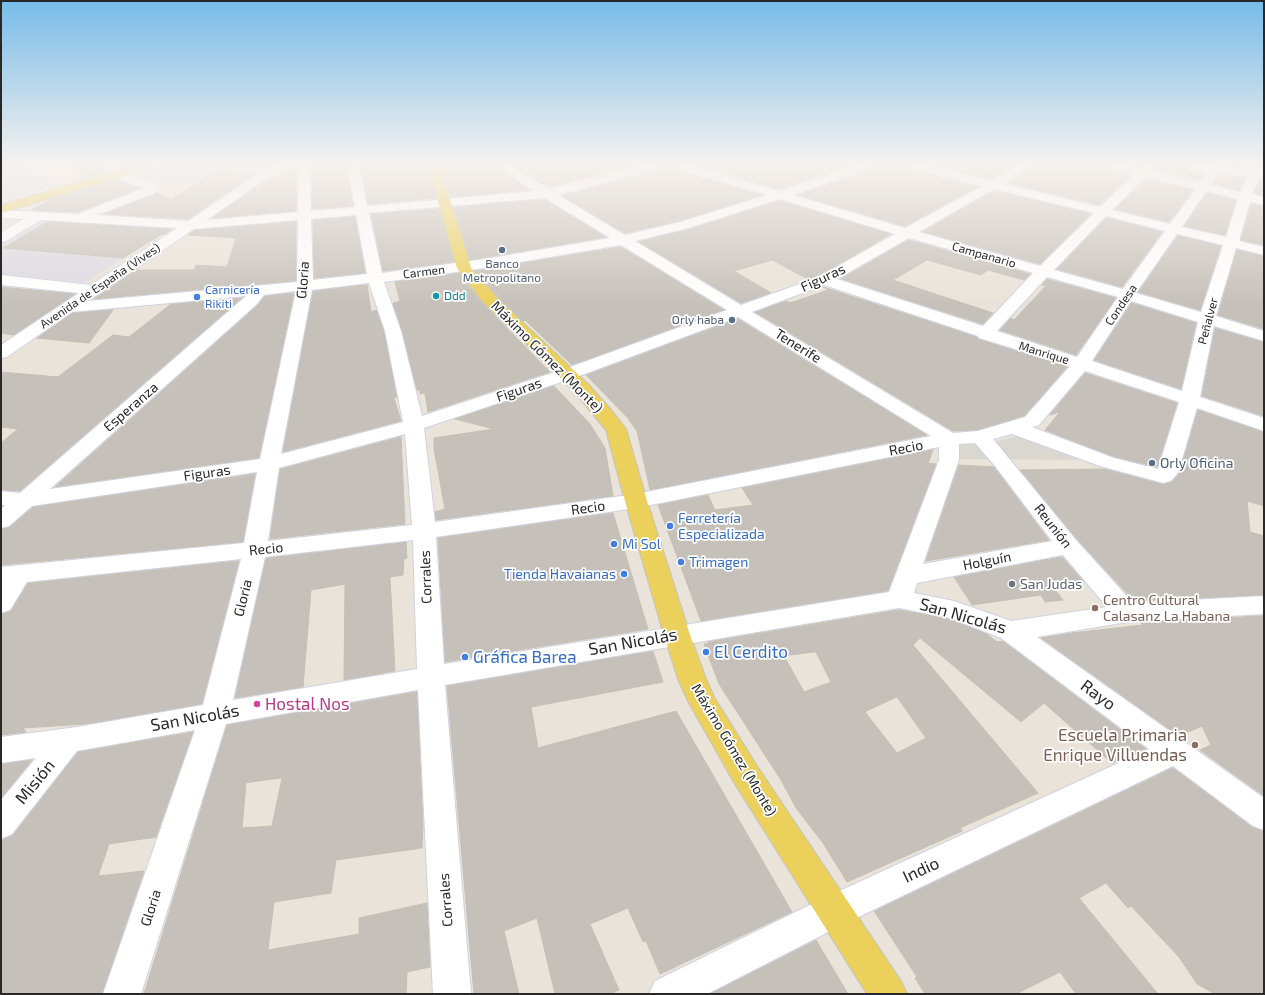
<!DOCTYPE html>
<html>
<head>
<meta charset="utf-8">
<style>
  body { margin:0 }
  #map { position:relative; width:1265px; height:995px; overflow:hidden; background:#eae3d9; font-family:"Exo 2",sans-serif }
  canvas { display:block }
  .frame { position:absolute; inset:0; border:2px solid #282828; pointer-events:none }
</style>
</head>
<body>
<div id="map">
<canvas width="1265" height="995"></canvas>
<div class="frame"></div>
</div>
<script>
const ctx = document.querySelector('canvas').getContext('2d');
ctx.lineJoin = 'round';
function paint(path, color) { ctx.fillStyle = color; ctx.fill(path, 'evenodd'); }
function stroke(path, color, width, dash) { ctx.strokeStyle = color; ctx.lineWidth = width; ctx.lineCap = dash ? 'butt' : 'round'; ctx.setLineDash(dash || []); ctx.stroke(path); }
function label(font, color, halo, rows, align = 'center') {
  ctx.font = font + ' "Exo 2",sans-serif'; ctx.lineWidth = 3.5; ctx.setLineDash([]); ctx.textBaseline = 'middle'; ctx.strokeStyle = halo; ctx.fillStyle = color; for (const [text, x, y, turn = 0] of rows) {
    ctx.save(); ctx.translate(x, y); ctx.rotate((+turn || 0) * Math.PI / 180); ctx.textAlign = isNaN(turn) ? turn : align; if (halo) ctx.strokeText(text, 0, 0); ctx.fillText(text, 0, 0); ctx.restore();
  }
}
const industrial = new Path2D(`
  M1,166H21L60,184L1,201Z
  M163,166H264L254,173L215,170L190,185L164,184L134,175Z
  M43,220L169,229L84,283L1,274V244Z`);
const plaza = new Path2D(`
  M1022,435L1089,460L953,459L957,445L985,444Z`);
const building = new Path2D(`
  M79,166H96L108,171L84,179Z
  M315,166H346L353,206L312,209V168Z
  M361,166H427L436,198L368,204Z
  M442,166H495L530,190L451,197Z
  M514,166H632L549,187Z
  M661,166H675L678,170L762,195L680,221L625,233L562,196L658,170Z
  M701,166H848L779,189Z
  M872,166H909L912,170L978,187L905,226L798,195L869,170Z
  M938,166H1014L991,179Z
  M1033,166H1103L1109,170L1131,175L1100,205L1008,183Z
  M1156,166H1185L1188,170L1205,173L1199,180L1154,170Z
  M296,169V211L212,218L273,176H279L287,170Z
  M217,171L255,174L188,219L104,214L157,193L171,199Z
  M1220,175L1245,178L1240,190L1213,184Z
  M1145,179L1193,190L1169,222L1115,209Z
  M117,180L140,188L78,212L31,210L52,199Z
  M1260,181H1264V195L1254,193Z
  M994,191L1091,214L1040,264L923,232Z
  M1207,193L1236,200L1225,235L1184,226Z
  M545,200L606,237L470,260L454,207Z
  M780,201L891,234L818,276L808,279L772,260L734,271L771,293L741,303L639,242L689,229Z
  M1251,204L1264,206V245L1241,240Z
  M439,209L454,262L383,271L371,214Z
  M355,217L365,273L314,278L313,220Z
  M1106,218L1162,232L1122,287L1057,269Z
  M48,222L172,229L165,234H162L123,258L4,248Z
  M296,222V281L94,299L136,270H194L196,265L227,267L236,238L188,235L195,230Z
  M1178,236L1221,246L1200,310L1138,292Z
  M909,240L1030,274L1024,280L988,270L981,275L927,260L893,280L993,313L983,324L841,279Z
  M621,247L724,310L572,365L525,320L523,321L502,301L475,271Z
  M1237,250L1264,256V329L1218,315Z
  M459,273L482,303L550,372L428,412L425,393L420,394V390H417L402,331L393,303L400,301L395,282Z
  M1047,279L1116,298L1076,355L1000,330L1011,318L1014,320L1046,286L1042,285Z
  M367,285L371,312L376,310L384,331L397,397L394,398L401,421L283,452L313,291Z
  M1,287L75,294L14,335L1,333Z
  M823,287L977,337L979,339L1067,367L1024,416L978,430L953,431L755,312L786,301L790,303L828,290Z
  M294,293L259,458L55,487L258,305L265,296Z
  M242,298L20,491L1,490V443L18,429L1,427V372L58,377L113,335L129,337L171,304Z
  M1132,303L1196,323L1181,389L1094,360Z
  M113,310L89,343L37,338L73,313Z
  M738,319L927,435L650,490L637,431L627,417L586,375Z
  M1215,328L1264,342V416L1202,396Z
  M1085,373L1177,403L1157,467L1114,457L1045,430L1060,412L1050,415Z
  M554,386L590,424L605,448L613,496L436,520L435,512L445,509L434,449V438L494,429L455,419Z
  M1198,410L1264,432V506L1247,501L1250,532L1264,536V595L1134,601L1077,539L1020,470L1104,469L1163,484L1171,482L1179,473Z
  M401,437L405,524L270,539L280,469Z
  M933,450L928,463L936,464L888,591L701,621L658,505L708,495L715,510L753,505L742,488Z
  M959,465L994,467L1049,540L926,561Z
  M255,474L243,542L1,565V529L10,527L33,507Z
  M613,513L648,629L445,662L438,538Z
  M406,542L407,558L404,559L403,575L390,577L395,671L344,680L345,584L311,590L303,687L235,698L266,558Z
  M1062,557L1084,582L1052,586L1063,600L1045,602L1041,595L972,605L954,577Z
  M239,561L202,704L86,724L23,728L26,732L1,735V614L11,611L28,583Z
  M899,610L950,619L987,634L997,642L1003,641L1146,749L1112,763L1044,703L1021,722L920,638L913,645L1038,793L960,828L962,831L847,882L823,843L796,808L781,780L719,684L704,644L709,643L708,642ZM816,652L831,682L804,692L784,656ZM897,697L926,738L897,753L865,712Z
  M1264,616V796L1200,750L1211,745L1202,726L1179,736L1041,638L1072,633L1143,625L1141,623Z
  M653,651L663,682L531,707L538,748L676,711L792,912L660,974L646,941L643,942L628,908L590,924L619,990L609,994H555L537,918L504,931L519,994H474L447,686Z
  M417,692L423,826L422,848L336,860L331,893L274,902L268,950L359,934V918L427,903L430,967L407,972L406,994H144L227,725ZM282,778L272,826L242,828L246,783Z
  M193,732L156,837L109,844L98,876L144,871L102,994H1V840L13,835L78,752Z
  M32,760L1,798V764Z
  M1173,768L1252,827L1264,831V994H1215L1197,984L1179,957L1131,906L1128,908L1106,883L1079,898L1158,994H1076L1060,972L1016,994H925L915,978L917,977L874,911Z
  M816,940L848,994H710Z`);
const minor = new Path2D(`
  M270,166H284L207,220L298,212V166H310L311,211L355,207L347,166H359L367,206L535,191L496,166H511L549,189L639,166H660L658,169L558,195L625,235L680,222L767,195L678,169L676,166H695L779,191L853,166H871L869,169L793,195L905,228L982,186L912,169L910,166H931L991,181L1017,166H1032L1004,184L1100,207L1134,174L1109,169L1107,166H1129L1140,169L1142,166H1155L1151,171L1200,182L1208,172L1188,169L1186,166H1219L1250,170L1252,166H1264L1261,172H1264V180L1259,179L1252,194L1264,197V205L1250,202L1239,241L1264,247V255L1236,248L1216,316L1264,331V341L1214,326L1200,397L1264,418V431L1197,408L1178,473L1171,481L1163,483L1100,466L1012,434L993,439L1076,540L1133,603L1264,596V614L1127,622L1037,637L1264,798V830L1253,826L1173,766L846,923L707,994H649L655,981L822,899L1149,749L1001,638L950,618L899,608L445,685L471,994H433L418,690L226,724L141,994H103L195,730L77,751L12,834L1,839V800L36,758L1,763V737L77,727L203,705L241,559L27,582L10,610L1,613V567L244,543L257,472L32,506L9,526L1,528V509L5,505H1V491L20,493L246,296L72,312L7,357L1,358V345L79,293L1,285V275L91,285L177,228L41,220L6,241L1,242V232L24,219L1,218V210L78,214L144,188L113,177L111,174L113,171L117,170L156,184L158,187L155,193L97,215L188,221ZM1219,173L1247,177L1241,192L1211,185ZM1145,177L1196,189L1170,224L1112,210ZM994,189L1094,213L1040,266L919,232ZM1206,191L1238,199L1226,237L1182,227ZM545,198L610,238L485,259L382,273L369,213ZM780,199L895,234L819,277L741,305L635,241L689,228ZM356,215L367,274L313,280L311,219ZM1106,216L1165,231L1123,289L1054,270ZM298,220L297,282L88,301L194,229ZM1177,234L1223,245L1201,312L1136,293ZM909,238L1033,273L983,326L837,279ZM621,245L727,310L570,367L422,416L401,331L384,282L485,268ZM1047,277L1118,297L1077,357L997,331ZM369,283L385,331L403,422L281,454L312,290ZM824,285L978,336L979,338L1070,366L1025,417L978,431L953,433L752,312ZM296,291L260,459L50,489L257,304L264,295ZM1131,301L1198,322L1182,391L1092,361ZM738,317L931,436L636,494L435,522L424,428L582,375ZM1085,371L1179,402L1158,469L1114,458L1032,427L1039,425ZM405,434L412,525L268,541L279,468ZM975,443L995,466L1052,541L923,564L959,460V444ZM939,447V460L889,592L444,664L436,537L636,508ZM413,540L417,669L233,700L265,557ZM1063,555L1107,607L1011,621L954,601L914,593L917,583Z`);
const major = new Path2D(`
  M131,166H150L148,169L1,213V205Z
  M428,166H440L471,268L475,273L501,302L588,384L612,411L626,429L647,501L690,635L706,679L714,697L757,766L901,981L907,994H867L735,784L689,703L678,679L664,635L625,501L606,430L575,392L483,302L457,268Z`);
const markers = [
  [502,250,4,"#5c6f8a"],
  [436,296,4,"#0f9aa8"],
  [197,297,4,"#3f7fe0"],
  [732,320,4,"#5c6f8a"],
  [1152,463,4,"#5c6f8a"],
  [670,526,4,"#3f7fe0"],
  [614,544,4,"#3f7fe0"],
  [681,562,4,"#3f7fe0"],
  [624,574,4,"#3f7fe0"],
  [1012,584,4,"#6b7280"],
  [1095,608,4,"#8d6e63"],
  [706,652,4,"#3f7fe0"],
  [465,657,4,"#3f7fe0"],
  [257,704,4,"#d1479c"],
  [1195,745,4,"#8d6e63"]
];
const farStreetnames = [
  ["Campanario",984,255,16],
  ["Carmen",424,272,-7],
  ["Avenida de España (Vives)",100,286,-34],
  ["Condesa",1121,305,-56],
  ["Peñalver",1208,321,-75],
  ["Manrique",1044,353,17]
];
const farServicenames = [
  ["Banco",502,264],
  ["Metropolitano",502,278],
  ["Orly haba",724,320,"right"]
];
const farShopnames = [
  ["Carnicería",205,290],
  ["Rikiti",205,304]
];
const farCulturenames = [
  ["Ddd",444,296]
];
const streetNames = [
  ["Figuras",823,278,-25],
  ["Gloria",303,280,-85],
  ["Tenerife",798,346,32],
  ["Máximo Gómez (Monte)",547,357,45],
  ["Figuras",519,390,-19],
  ["Esperanza",131,407,-41],
  ["Recio",906,448,-11],
  ["Figuras",207,473,-8],
  ["Recio",588,508,-8],
  ["Reunión",1053,526,52],
  ["Recio",266,549,-6],
  ["Holguín",987,561,-11],
  ["Corrales",426,577,-92],
  ["Gloria",243,598,-76],
  ["Máximo Gómez (Monte)",734,750,59],
  ["Corrales",446,900,-94],
  ["Gloria",151,908,-72]
];
const serviceNames = [
  ["Orly Oficina",1160,463]
];
const shopNames = [
  ["Ferretería",678,518],
  ["Especializada",678,534],
  ["Mi Sol",622,544],
  ["Trimagen",689,562],
  ["Tienda Havaianas",616,574,"right"]
];
const worshipNames = [
  ["San Judas",1020,584]
];
const educationNames = [
  ["Centro Cultural",1103,600],
  ["Calasanz La Habana",1103,616]
];
const nearStreetnames = [
  ["San Nicolás",963,616,16],
  ["San Nicolás",633,642,-10],
  ["Rayo",1098,695,36],
  ["San Nicolás",195,718,-10],
  ["Misión",35,782,-51],
  ["Indio",921,870,-25]
];
const nearShopnames = [
  ["El Cerdito",714,652],
  ["Gráfica Barea",473,657]
];
const nearHotelnames = [
  ["Hostal Nos",265,704]
];
const nearEducationnames = [
  ["Escuela Primaria",1187,735],
  ["Enrique Villuendas",1187,755]
];
paint(industrial, '#dddae2');
paint(plaza, '#dad6d0');
paint(building, '#c5c0b9');
stroke(building, '#c5bfb3', 1);
stroke(minor, '#cfd1e1', 2);
stroke(major, '#c3c3c3', 2);
paint(minor, '#fff');
paint(major, '#ecd05c');
const sky = ctx.createLinearGradient(0, 0, 0, 305);
sky.addColorStop(0, '#77bbe9');
sky.addColorStop(0.54, '#f6f2ee');
sky.addColorStop(1, '#f6f2ee00');
ctx.fillStyle = sky;
ctx.fillRect(0, 0, 1265, 305);
for (const [x, y, r, color] of markers) { const dot = new Path2D(); dot.arc(x, y, r, 0, 2 * Math.PI); ctx.fillStyle = color; ctx.fill(dot); stroke(dot, '#fff', 1.5); }
label('12px', '#282828', '#fff', farStreetnames);
label('12px', '#4e5e75', '#fff', farServicenames);
label('12px', '#366cbe', '#fff', farShopnames, 'left');
label('12px', '#0d838f', '#fff', farCulturenames, 'left');
label('14px', '#282828', '#fff', streetNames);
label('14px', '#4e5e75', '#fff', serviceNames, 'left');
label('14px', '#366cbe', '#fff', shopNames, 'left');
label('14px', '#5b616d', '#fff', worshipNames, 'left');
label('14px', '#785e54', '#fff', educationNames, 'left');
label('17px', '#282828', '#fff', nearStreetnames);
label('17px', '#366cbe', '#fff', nearShopnames, 'left');
label('17px', '#b23c85', '#fff', nearHotelnames, 'left');
label('17px', '#785e54', '#fff', nearEducationnames, 'right');
</script>
</body>
</html>
